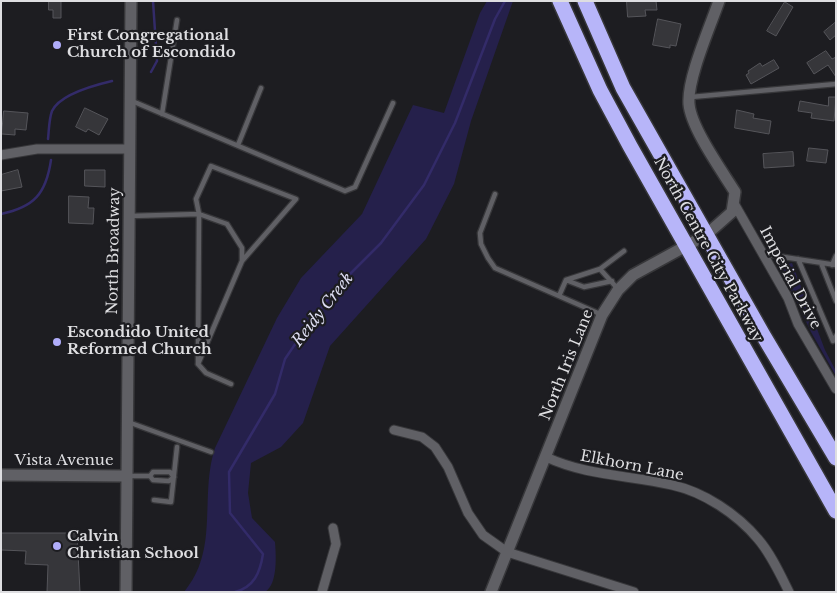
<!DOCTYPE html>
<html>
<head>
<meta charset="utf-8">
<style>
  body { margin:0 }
  #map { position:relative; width:837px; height:593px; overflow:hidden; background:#1d1d21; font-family:"Libre Baskerville",serif }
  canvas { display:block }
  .frame { position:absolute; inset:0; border:2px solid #dedee1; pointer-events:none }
</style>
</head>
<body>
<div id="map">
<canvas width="837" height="593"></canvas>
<div class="frame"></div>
</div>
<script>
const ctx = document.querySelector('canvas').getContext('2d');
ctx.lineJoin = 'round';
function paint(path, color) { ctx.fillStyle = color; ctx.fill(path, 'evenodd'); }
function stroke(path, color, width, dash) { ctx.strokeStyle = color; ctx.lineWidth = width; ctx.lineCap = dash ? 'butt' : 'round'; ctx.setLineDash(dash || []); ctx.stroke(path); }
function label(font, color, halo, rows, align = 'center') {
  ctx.font = font + ' "Libre Baskerville",serif'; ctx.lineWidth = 4.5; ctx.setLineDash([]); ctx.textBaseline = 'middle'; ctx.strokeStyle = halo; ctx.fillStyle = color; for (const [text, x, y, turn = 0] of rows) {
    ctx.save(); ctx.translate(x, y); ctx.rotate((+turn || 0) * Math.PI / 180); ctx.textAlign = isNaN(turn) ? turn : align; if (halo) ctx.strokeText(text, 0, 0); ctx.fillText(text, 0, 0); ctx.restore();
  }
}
const green = new Path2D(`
  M487,1H513L471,121L454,184L426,239L330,346L303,423L281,447L251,463L248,493L252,518L275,542C276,555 278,584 265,592H184C220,549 199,497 215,448L277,318L301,278L362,214L413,105L444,113L480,13Z
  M792,263L825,350L836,371V376L811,332L783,273L784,265Z`);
const stream = new Path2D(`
  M151,72L157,61L153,1
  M48,139C49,130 49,119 52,111C60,94 95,85 112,81
  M1,214C34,207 46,194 51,160
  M235,592C254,587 260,573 263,554L230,513L229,472L275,394L285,359L304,331L337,287L381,243L424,185L455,123L495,19L505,1`);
const building = new Path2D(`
  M49,1H61V18H53V10H49Z
  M627,1H656L657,10H645L646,16L628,17Z
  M785,2L793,7L776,36L767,31Z
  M658,19L681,24L676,46L670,45V48L653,45Z
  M836,22V35L830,40L824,32Z
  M826,51L832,59L836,57V77L828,65L814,74L807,63Z
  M774,60L779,68L751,84L746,75L749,73L748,71L760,63L762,66Z
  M829,97H836L834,121L811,118L812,113L798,111L800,101L828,106Z
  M85,108L108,119L99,135L88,129L86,132L76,127Z
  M737,110L754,114L753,118L771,121L769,134L735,128Z
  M4,111L28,113L26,130L15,129V135L2,134Z
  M809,148L828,150L826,163L807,161Z
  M793,152L794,166L764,168L763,154Z
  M18,170L22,187L1,191V175Z
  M85,170H105V187L85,186Z
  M69,196L89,197L88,208H94L93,224L69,223Z
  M1,533H77L80,592H47L48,565L25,564L26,551L1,550Z`);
const lane = new Path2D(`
  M691,97L836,84
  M132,101L345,191L355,187L393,103
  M162,114L177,20
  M238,145L261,88
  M495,194L480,233L481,244L488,258L495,268L559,296
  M130,216L199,214L198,364L242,261V248L227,224L199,214L196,199L211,166L296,199L242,261
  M764,254L836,265
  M798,259L833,341L836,336
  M821,263L836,301
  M832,265L836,256
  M600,269L566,280L559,296L600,314
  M566,280L584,287L612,281
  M617,288L600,269L624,251
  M198,364L206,373L231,384
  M128,422L211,452
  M128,476H150L153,480L169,481L174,477
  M150,476L153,472H170L174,477
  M154,500L171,502L177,447`);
const street = new Path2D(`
  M1,155L37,149H130
  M735,205L788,298L798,324L836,389
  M394,430L422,437L435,447L448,467L468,513L483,535L507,552L634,592
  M546,457C587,476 629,475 672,485C704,492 737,514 758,539C771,554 780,574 789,592
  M322,592L336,544L333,528`);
const secondary = new Path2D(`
  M1,475L126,476
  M508,550L602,315L618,290L633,275L706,235L732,212L735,192C722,171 691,128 689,104C687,79 710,27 719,1
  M126,592L131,1
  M491,592L507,552`);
const highway = new Path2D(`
  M560,1L600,90L630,146L836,511
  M585,1L623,88L763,335L836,458`);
const markers = [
  [57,45,5,"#b0adfa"],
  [57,342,5,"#b0adfa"],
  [57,546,5,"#b0adfa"]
];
const poiNames = [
  ["First Congregational",67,36],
  ["Church of Escondido",67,53],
  ["Escondido United",67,333],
  ["Reformed Church",67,350],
  ["Calvin",67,537],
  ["Christian School",67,554]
];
const streetNames = [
  ["North Centre City Parkway",708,250,61],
  ["North Broadway",114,251,-89],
  ["Imperial Drive",790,278,62],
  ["North Iris Lane",567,365,-68],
  ["Vista Avenue",64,461],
  ["Elkhorn Lane",632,466,11]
];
const waterNames = [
  ["Reidy Creek",323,310,-52]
];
paint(green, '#25204b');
stroke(stream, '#332b69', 2.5);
paint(building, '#36363a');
stroke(building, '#55555a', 1);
stroke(lane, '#37373a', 7);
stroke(street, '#37373a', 11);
stroke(secondary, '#37373a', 14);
stroke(highway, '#37373a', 18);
stroke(lane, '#606065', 4.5);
stroke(street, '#606065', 9);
stroke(secondary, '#606065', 11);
stroke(highway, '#b7b5f9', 15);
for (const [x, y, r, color] of markers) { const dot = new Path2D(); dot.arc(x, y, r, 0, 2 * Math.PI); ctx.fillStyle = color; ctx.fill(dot); stroke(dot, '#1d1d21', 2); }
label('bold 15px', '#dedee1', '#1d1d21', poiNames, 'left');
label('15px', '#dedee1', '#1d1d21', streetNames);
label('italic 16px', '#dcdcf0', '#1d1d21', waterNames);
</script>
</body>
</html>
